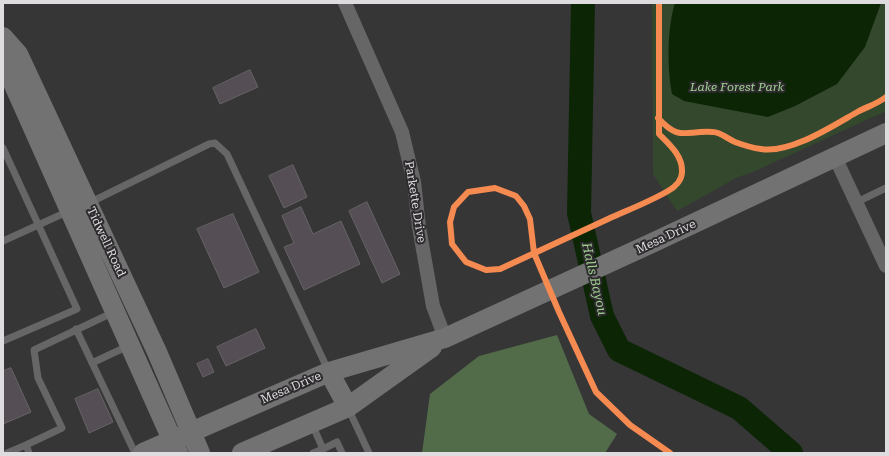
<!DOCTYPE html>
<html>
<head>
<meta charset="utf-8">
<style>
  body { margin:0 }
  #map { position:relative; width:889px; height:456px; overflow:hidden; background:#373637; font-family:"Roboto Serif",serif }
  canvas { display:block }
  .frame { position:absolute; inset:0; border:4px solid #dedcde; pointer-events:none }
</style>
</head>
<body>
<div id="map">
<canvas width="889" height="456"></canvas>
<div class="frame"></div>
</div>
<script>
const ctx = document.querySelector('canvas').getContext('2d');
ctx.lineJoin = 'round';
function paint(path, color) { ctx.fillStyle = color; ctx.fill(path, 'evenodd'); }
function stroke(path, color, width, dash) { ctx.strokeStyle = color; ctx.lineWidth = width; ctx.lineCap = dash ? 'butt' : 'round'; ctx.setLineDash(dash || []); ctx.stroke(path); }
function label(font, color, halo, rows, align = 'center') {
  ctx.font = font + ' "Roboto Serif",serif'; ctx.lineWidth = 4; ctx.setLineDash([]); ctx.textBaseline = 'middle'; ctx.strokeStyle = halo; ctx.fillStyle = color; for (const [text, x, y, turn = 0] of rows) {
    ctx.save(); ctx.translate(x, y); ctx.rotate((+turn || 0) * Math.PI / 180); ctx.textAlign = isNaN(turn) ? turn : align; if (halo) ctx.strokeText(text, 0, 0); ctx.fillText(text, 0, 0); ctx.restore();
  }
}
const green = new Path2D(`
  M652,3H886V111L753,172L738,177L677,211L653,174Z`);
const forest = new Path2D(`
  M557,335L589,414L617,434L605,453H422L430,394L479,356Z`);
const water = new Path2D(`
  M675,3H881L865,47L837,84L795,106L768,117L684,101L672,94C667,68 667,28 675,3Z`);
const river = new Path2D(`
  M583,3L579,213L602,316L619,350L739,408L791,453`);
const building = new Path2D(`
  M250,70L258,87L220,104L213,88Z
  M293,165L307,197L284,208L269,176Z
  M367,202L400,274L382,283L349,211Z
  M301,207L313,234L341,221L360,264L304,290L284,247L294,243L282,216Z
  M233,214L259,272L224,288L197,229Z
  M256,329L265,348L226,366L217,347Z
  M208,359L214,372L203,377L197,364Z
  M11,368L31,412L3,424V371Z
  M98,389L113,422L89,433L75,399Z`);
const service = new Path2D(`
  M3,148L77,309L3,341
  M857,202L886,188
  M89,203L209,144L215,143L227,154L328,370
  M3,241L69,211
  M76,329L135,453
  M92,363L128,346
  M348,408L369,453
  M312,424L323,449L313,453
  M323,449L337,442L342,453
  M7,453L26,445
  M29,453L26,445L62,428L38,378L34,350L114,312`);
const minor = new Path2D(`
  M345,3L402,132L414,182L419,227L433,306L445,338
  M835,157L886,266`);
const secondary = new Path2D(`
  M3,37L18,54L157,352L200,453
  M3,51L5,65L178,453
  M329,372L348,407
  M143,453L329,372L445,338L652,243L886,133
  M242,453L348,407L432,347`);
const cycleway = new Path2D(`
  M659,3V134C669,144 683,156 682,172C682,180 675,187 668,191C649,202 628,210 608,219C572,236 536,252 500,269L486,270L466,262L452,244L450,222L454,207L468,192L495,188L516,196L524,206L530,219L534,253L559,312L596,392L630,425L670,453
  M658,118C680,142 685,130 713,132C720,132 728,139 735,142C743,145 753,148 761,149C791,154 834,125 859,111C869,106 877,104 886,97`);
const parkNames = [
  ["Lake Forest Park",737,87]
];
const streetNames = [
  ["Parkette Drive",415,202,81],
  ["Mesa Drive",666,237,-25],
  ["Tidwell Road",106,242,65],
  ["Mesa Drive",291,388,-23]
];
const waterNames = [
  ["Halls Bayou",594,279,77]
];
paint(green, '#33482c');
paint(forest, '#526c4a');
paint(water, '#0b2505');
stroke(river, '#0b2505', 24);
paint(building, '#554e55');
stroke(building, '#666466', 1);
stroke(service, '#676667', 7);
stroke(minor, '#676667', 14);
stroke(secondary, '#727272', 20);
stroke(cycleway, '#f68b52', 6);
label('italic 12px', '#a0d192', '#2e2b2e', parkNames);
label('12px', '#dedcde', '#2e2b2e', streetNames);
label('italic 13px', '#a1d293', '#2e2b2e', waterNames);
</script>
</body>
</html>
